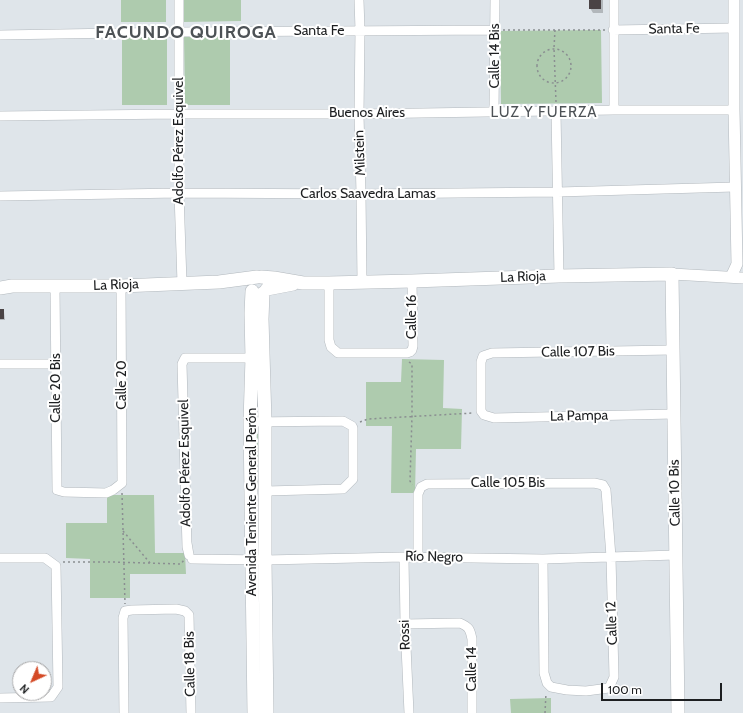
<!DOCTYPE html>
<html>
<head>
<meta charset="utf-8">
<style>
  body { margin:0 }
  #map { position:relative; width:743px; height:713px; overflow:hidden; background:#dfe5ea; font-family:Cabin,sans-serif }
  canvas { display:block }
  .north { position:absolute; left:12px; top:661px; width:40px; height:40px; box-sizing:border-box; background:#fff; border:1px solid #a5a5a6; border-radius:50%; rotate:224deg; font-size:11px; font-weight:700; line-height:16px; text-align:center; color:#1d1f21 }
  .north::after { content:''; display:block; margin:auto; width:14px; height:18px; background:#d44a26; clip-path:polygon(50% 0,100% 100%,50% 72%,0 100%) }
  .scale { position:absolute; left:601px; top:683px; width:121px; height:18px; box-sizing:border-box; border:2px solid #1d1f21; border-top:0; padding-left:5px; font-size:12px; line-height:14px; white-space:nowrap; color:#1d1f21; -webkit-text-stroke:3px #fff; paint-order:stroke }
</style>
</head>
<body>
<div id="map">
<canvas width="743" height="713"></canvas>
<div class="north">N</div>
<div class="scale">100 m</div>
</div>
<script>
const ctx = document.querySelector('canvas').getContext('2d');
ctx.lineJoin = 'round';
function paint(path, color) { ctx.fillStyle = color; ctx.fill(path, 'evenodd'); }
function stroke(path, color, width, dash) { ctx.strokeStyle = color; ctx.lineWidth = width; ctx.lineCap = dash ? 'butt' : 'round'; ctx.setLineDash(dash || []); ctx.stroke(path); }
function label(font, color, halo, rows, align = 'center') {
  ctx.font = font + ' Cabin,sans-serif'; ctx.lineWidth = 4; ctx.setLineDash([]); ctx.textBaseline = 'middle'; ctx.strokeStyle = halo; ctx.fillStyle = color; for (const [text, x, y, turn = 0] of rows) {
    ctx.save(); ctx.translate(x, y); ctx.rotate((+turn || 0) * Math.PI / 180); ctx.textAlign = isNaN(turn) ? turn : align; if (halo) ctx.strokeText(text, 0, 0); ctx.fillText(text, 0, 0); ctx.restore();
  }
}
const green = new Path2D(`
  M121,0H166V22H121Z
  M184,0H241V21L184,22Z
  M601,30L602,103L501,104L500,31Z
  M122,36H167V105H122Z
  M184,36H230V105H185Z
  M402,359L444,360L443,408L462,409L461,449H416L415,493H391L392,426H366V382H401Z
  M256,434H258L260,542H258Z
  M107,495H154L155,553H185L186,574H130V598H90V559L66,558V523H107Z
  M551,698V713H511L510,699Z`);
const shadow = new Path2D(`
  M590,0H603V13H593L590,8Z
  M0,310H3L4,312L5,320H0Z`);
const building = new Path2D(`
  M589,0H601V9H589Z
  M0,309H4V319H0Z`);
const path = new Path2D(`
  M503,30H605
  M555,30L554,48L556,102
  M537 66a17 17 0 1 1 34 0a17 17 0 1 1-34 0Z
  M409,362L412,364V416L410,481L412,485
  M360,422L368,419L473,413
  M122,493L125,604
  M123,531L150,563
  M63,562H112L181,564L184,560
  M545,713L546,693`);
const minor = new Path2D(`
  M179,0V193L182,283
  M359,0L360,30L359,114L361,194L362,282
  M613,30L734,28
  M0,35L179,32L495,30
  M614,110V0
  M494,112L495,0
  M556,112L559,276
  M0,116L178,114H359L614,110H734
  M0,196L179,193L361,194L558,192L735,187
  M329,283V340L331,347L338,353H407L410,352L412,350L413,346L412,281
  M55,287L57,490L64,492L106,493L113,490L122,483L121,286
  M673,350L492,353L483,356L481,362V411L484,415L494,418L674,414
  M0,364H56
  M250,422L343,421L352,426L353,428V479L343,489L266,491
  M187,543L189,555L187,547L182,364L185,358H252
  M404,557L405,624L409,713
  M418,557V494L421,487L427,484L594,483L603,485L606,490L611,557L614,677L609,688L586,691L567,690L551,687L547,683L544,673L543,559
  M0,558H45L56,566L58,687L51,697L0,698
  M192,559L265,560L404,557L543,559L676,555
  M405,624L460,623C469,627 470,629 472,639V713
  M124,713L123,618L125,611L132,610L176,609L185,611L189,615L191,713`);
const tertiary = new Path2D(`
  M672,274L743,278
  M731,277L737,264L734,110V0`);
const secondary = new Path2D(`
  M261,277L274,278L303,283H329L412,281L559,276L672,274L678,713
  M0,288L12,286H121L219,282L257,277
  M267,289L293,284
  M252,291L251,313L252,358L250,422L254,713
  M263,293L262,319L265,422V560L267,713`);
const streetNames = [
  ["Santa Fe",674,29,-1],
  ["Santa Fe",319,31],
  ["Calle 14 Bis",495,56,-90],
  ["Buenos Aires",367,113],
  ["Adolfo Pérez Esquivel",179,141,-90],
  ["Milstein",360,153,-92],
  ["Carlos Saavedra Lamas",368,194],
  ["La Rioja",523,277,-2],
  ["La Rioja",116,285,-2],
  ["Calle 16",412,317,-90],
  ["Calle 107 Bis",578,352,-1],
  ["Calle 20",122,385,-90],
  ["Calle 20 Bis",56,388,-90],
  ["La Pampa",579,416,-1],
  ["Adolfo Pérez Esquivel",185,463,-91],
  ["Calle 105 Bis",508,483],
  ["Calle 10 Bis",675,493,-91],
  ["Avenida Teniente General Perón",252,502,-90],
  ["Río Negro",434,557,1],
  ["Calle 12",612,623,-92],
  ["Rossi",405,635,-92],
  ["Calle 18 Bis",190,664,-91],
  ["Calle 14",472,669,-90]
];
const neighbourhoodNames = [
  ["LUZ Y FUERZA",544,113]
];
const districtNames = [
  ["FACUNDO QUIROGA",186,33]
];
paint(green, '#aecbae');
paint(shadow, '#0003');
paint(building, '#4a4345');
stroke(minor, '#b2b8bd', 10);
stroke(tertiary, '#b2b8bd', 12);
stroke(secondary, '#b2b8bd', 14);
stroke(path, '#8a8e91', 1.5, [2, 3]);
stroke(minor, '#fff', 9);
stroke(tertiary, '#fff', 11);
stroke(secondary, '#fff', 13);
label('14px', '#1d1f21', '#fff', streetNames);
ctx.letterSpacing = '1px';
label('15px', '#4d5256', '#fff', neighbourhoodNames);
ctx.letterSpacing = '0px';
ctx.letterSpacing = '1px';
label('bold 18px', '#4d5256', '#fff', districtNames);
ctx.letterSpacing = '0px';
</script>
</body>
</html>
